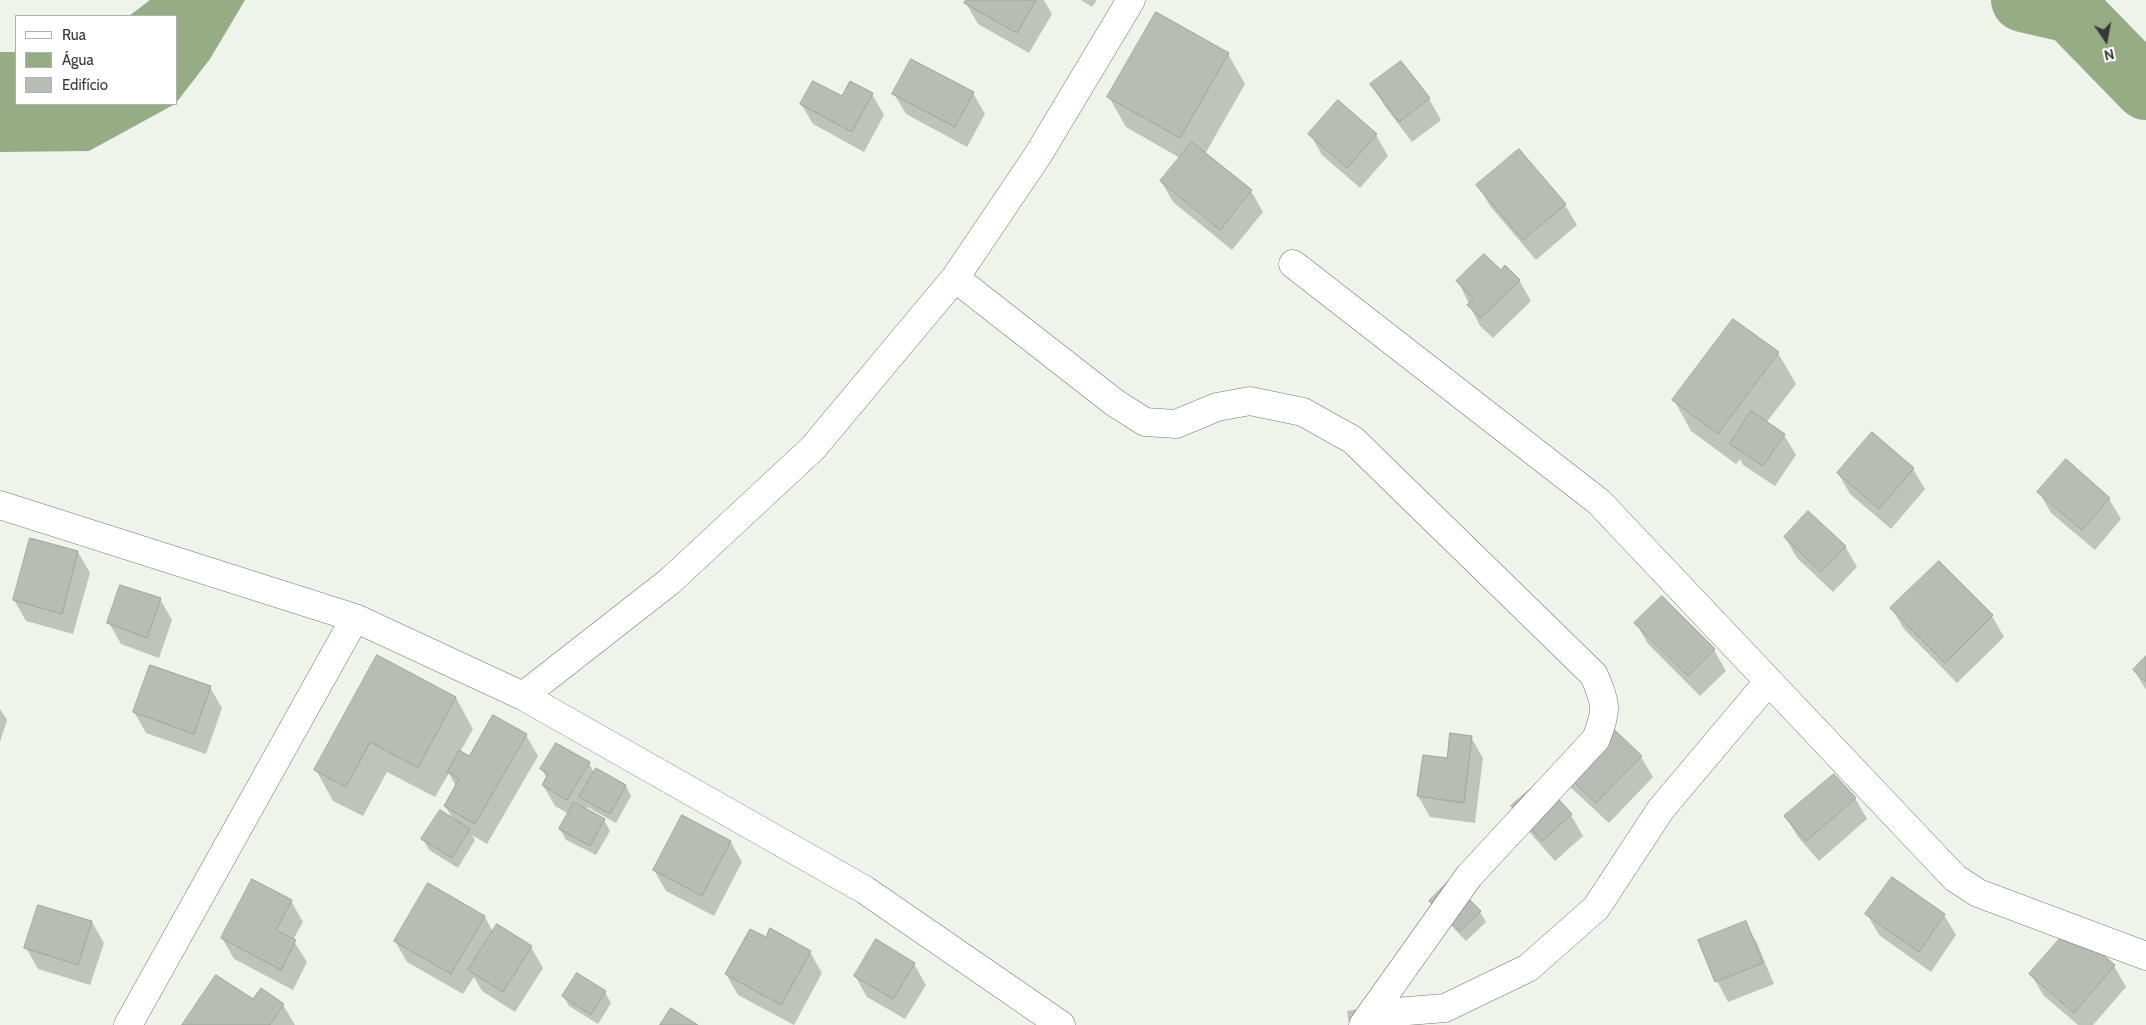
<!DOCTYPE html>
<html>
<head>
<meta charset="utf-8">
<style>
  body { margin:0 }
  #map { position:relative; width:2146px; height:1025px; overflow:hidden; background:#eff4eb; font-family:Cabin,sans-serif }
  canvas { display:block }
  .legend { position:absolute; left:15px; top:15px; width:162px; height:90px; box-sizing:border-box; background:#fff; border:1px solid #afb0af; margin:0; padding:6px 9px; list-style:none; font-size:15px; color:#373936 }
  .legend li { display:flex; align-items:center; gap:10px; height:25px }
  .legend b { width:25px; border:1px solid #afb0af }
  .north { position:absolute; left:2081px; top:15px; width:50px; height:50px; -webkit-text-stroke:4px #fff; paint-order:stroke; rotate:168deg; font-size:14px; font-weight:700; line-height:20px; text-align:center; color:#373936 }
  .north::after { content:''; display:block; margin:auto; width:18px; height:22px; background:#373936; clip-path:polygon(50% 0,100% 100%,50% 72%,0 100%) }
</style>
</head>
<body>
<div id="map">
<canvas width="2146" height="1025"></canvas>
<ul class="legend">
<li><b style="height:6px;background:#fff"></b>Rua</li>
<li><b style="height:14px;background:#96ac85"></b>Água</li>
<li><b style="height:14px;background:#b7bcb4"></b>Edifício</li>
</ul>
<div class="north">N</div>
</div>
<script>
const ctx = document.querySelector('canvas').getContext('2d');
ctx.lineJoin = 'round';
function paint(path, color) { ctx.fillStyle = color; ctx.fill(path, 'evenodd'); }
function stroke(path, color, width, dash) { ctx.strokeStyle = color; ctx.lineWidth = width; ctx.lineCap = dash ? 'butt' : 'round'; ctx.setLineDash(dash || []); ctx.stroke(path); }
const water = new Path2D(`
  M150,0H245L210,59L176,103V16H129Z
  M0,52H16V104H175L89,151L0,152Z`);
const shadow = new Path2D(`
  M967,0H1044L1052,14L1029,53L978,24L966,3Z
  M1081,0H1097L1092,7Z
  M1228,54L1245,84L1205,154L1251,191L1263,212L1232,250L1173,202L1161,181L1180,158L1126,127L1109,97Z
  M1401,63L1429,99L1441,120L1412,142L1384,105L1372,84Z
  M973,93L985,114L967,147L906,114L894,94Z
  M872,94L884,115L864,152L813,124L801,104Z
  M1310,134L1376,135L1388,156L1360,188L1322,155Z
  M1478,185L1565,205L1577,225L1536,260L1490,206Z
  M1501,272L1519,280L1531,301L1493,338L1480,326L1458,281Z
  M1778,353L1796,384L1766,423L1784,435L1796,455L1775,486L1743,465L1740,459L1736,464L1691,431L1674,400Z
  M1913,469L1925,489L1891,529L1850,494L1838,473Z
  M2039,492L2109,499L2121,519L2095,550L2051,513Z
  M1785,537L1845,546L1857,567L1833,592L1797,558Z
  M78,552L90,573L73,634L26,621L14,600Z
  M1939,562L1992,616L2004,637L1957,683L1904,629L1892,609Z
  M1662,598L1714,650L1726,671L1700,696L1648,644L1636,623Z
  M160,599L172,620L159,658L121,644L109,623Z
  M378,657L456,698L473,729L460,752L470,757L526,735L538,756L487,844L472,835L475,840L458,868L429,850L423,839L454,821L445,806L456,787L449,773L435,797L387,772L363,816L333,801L316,770Z
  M2146,658V690L2134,670Z
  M210,687L222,708L206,754L146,733L134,712Z
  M0,709L7,720L0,742Z
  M1471,737L1483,758L1475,823L1430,817L1418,796L1448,759Z
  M1641,757L1653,777L1609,823L1569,786L1557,765Z
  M589,763L594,773L597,769L626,786L631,796L616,823L587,807L585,810L604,820L610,831L596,855L566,840L560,829L569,814L555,806L543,785L547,779L542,769Z
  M1541,781L1571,815L1583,836L1555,861L1525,827Z
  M1855,798L1867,819L1819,861L1798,837L1786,817Z
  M730,841L742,862L714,916L666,891L654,870Z
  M428,885L485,917L493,932L531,947L543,968L515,1012L482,991L474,977L463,994L407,962L395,941Z
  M291,901L303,922L293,940L307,962L293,990L234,959L222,938Z
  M39,906L92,922L104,943L90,985L38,969L26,948Z
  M1437,911L1480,912L1486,922L1466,941Z
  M1867,914L1944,915L1956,935L1931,972L1879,935Z
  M1745,922L1757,943L1774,984L1728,1002L1717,981Z
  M766,939L810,952L822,973L794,1025L738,995L726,974Z
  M914,964L926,985L905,1019L867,997L855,976Z
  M2114,966L2126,987L2093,1025H2078L2043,995L2031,974Z
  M577,974L605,992L611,1003L598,1024L569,1006L563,996Z
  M254,1001L283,1005L295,1025H184Z
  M1392,1002L1405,1025H1349L1347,1011Z`);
const river = new Path2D(`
  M2023,0L2071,11L2146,88`);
const building = new Path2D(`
  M966,0H1036L1017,33L964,3Z
  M1156,12L1229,53L1180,138L1107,97Z
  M911,59L974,92L955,127L892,94Z
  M1401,61L1430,98L1399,122L1370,84Z
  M813,81L842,96L850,81L873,93L852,132L800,104Z
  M1338,100L1377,134L1347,168L1308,134Z
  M1192,142L1252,190L1220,230L1160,181Z
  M1519,149L1566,204L1523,240L1476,185Z
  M1484,254L1501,270L1505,265L1520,280L1481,318L1467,305L1473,298L1456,281Z
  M1733,319L1779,352L1718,434L1672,400Z
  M1751,411L1785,434L1763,466L1730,444Z
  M1872,432L1914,468L1879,509L1837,473Z
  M2066,459L2110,498L2082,530L2037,492Z
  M1808,511L1846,546L1821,572L1784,537Z
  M30,538L78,551L62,614L13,600Z
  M1939,561L1993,615L1945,663L1890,608Z
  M120,585L161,598L147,638L107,623Z
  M1662,596L1715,649L1688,676L1634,623Z
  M377,655L456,697L418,768L370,742L346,787L314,770Z
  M2146,656V682L2133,670Z
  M150,665L211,686L194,734L133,712Z
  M493,715L527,734L475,824L444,806L459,779L447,772L459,750L469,756Z
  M1601,717L1642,756L1596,803L1556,765Z
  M1450,733L1472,736L1464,803L1417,796L1423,755L1447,758Z
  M556,743L590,762L567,800L542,785L548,774L540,769Z
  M596,768L626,785L610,814L579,797Z
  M1834,774L1856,798L1806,841L1784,816Z
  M1541,780L1572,814L1542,841L1511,806Z
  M574,802L605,819L590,846L559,829Z
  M440,810L470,829L452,858L421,839Z
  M682,815L731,841L702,896L653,870Z
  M1892,877L1945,914L1919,952L1865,914Z
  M252,879L292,900L276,930L296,940L281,970L221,938Z
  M1450,880L1481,911L1460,931L1429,901Z
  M428,883L485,916L451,974L394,941Z
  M38,905L92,921L78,965L24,948Z
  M1746,921L1763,963L1715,982L1698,940Z
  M497,924L532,946L503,992L468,970Z
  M2070,927L2115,965L2074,1013L2029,974Z
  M770,928L811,951L781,1005L725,974L750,929L766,937Z
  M876,939L915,963L893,999L854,976Z
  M577,973L606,991L591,1015L562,996Z
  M216,975L253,999L261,988L284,1004L270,1025H182Z
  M671,1008L698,1025H660Z`);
const minor = new Path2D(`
  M1293,264L1599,502L1955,878L1978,893L2146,956
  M955,278L1115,403L1145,422L1176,424L1217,407L1250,401L1303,412L1353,440L1594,675C1606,704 1608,709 1596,739L1469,876L1363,1025
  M0,505L355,618L523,696L865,890L1061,1025
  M523,696L670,581L813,448L955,278L1038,155L1131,0
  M1371,1014L1445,1008L1528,968L1596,908L1661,809L1768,682
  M128,1025L355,618`);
paint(water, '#96ac85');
paint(shadow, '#0003');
stroke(river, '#96ac85', 64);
paint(building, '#b7bcb4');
stroke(building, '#9fa39b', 1);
stroke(minor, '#72766e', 29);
stroke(minor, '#fff', 28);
</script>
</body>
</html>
